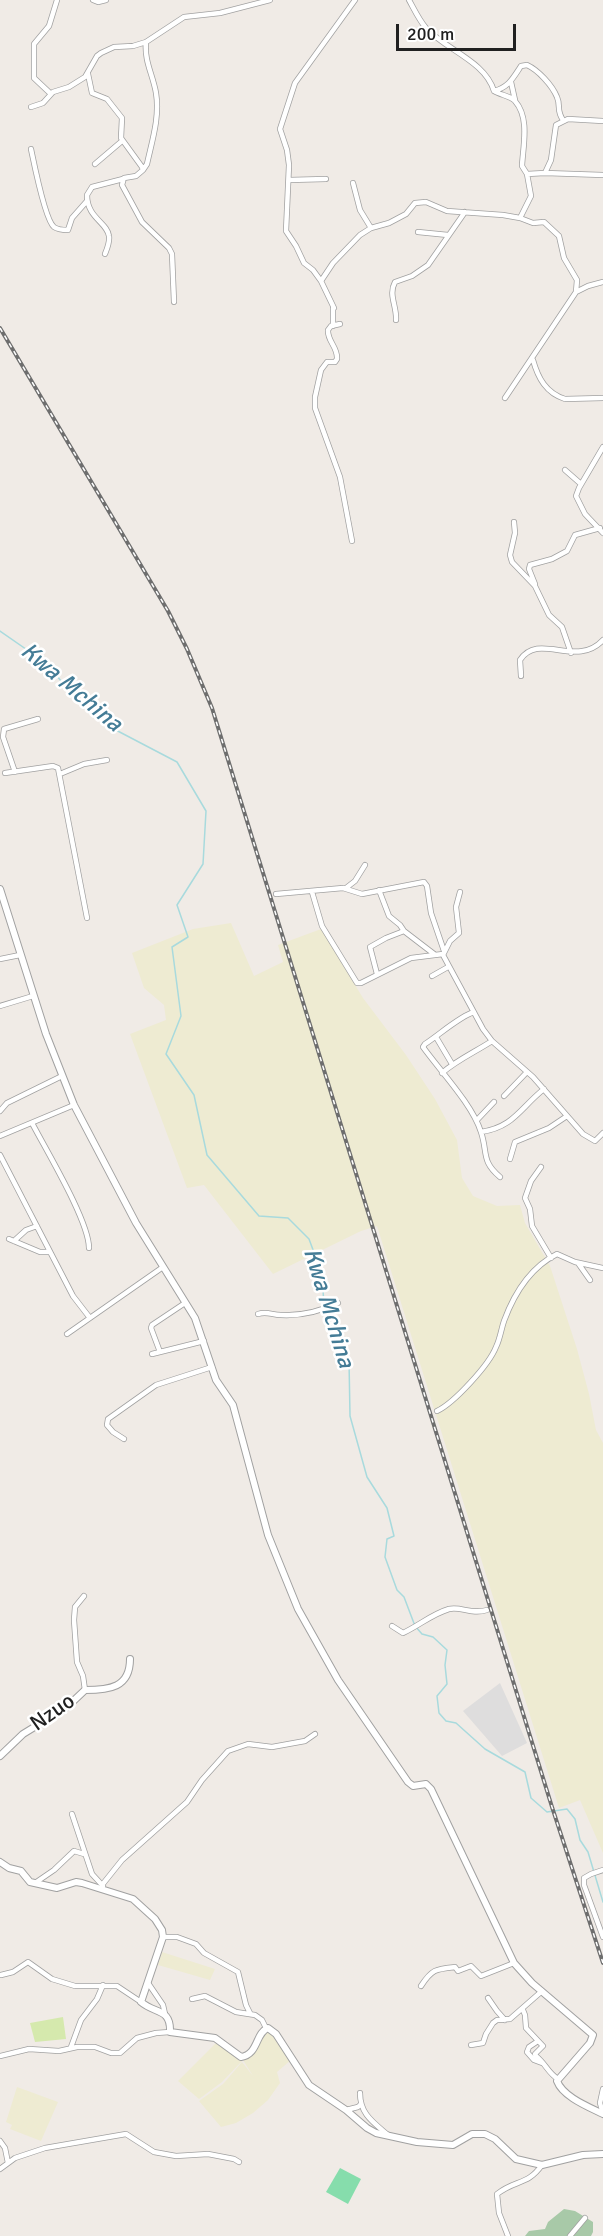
<!DOCTYPE html>
<html>
<head>
<meta charset="utf-8">
<style>
  body { margin:0 }
  #map { position:relative; width:603px; height:2236px; overflow:hidden; background:#f0ebe6; font-family:Signika,sans-serif }
  canvas { display:block }
  .scale { position:absolute; left:396px; top:24px; width:120px; height:27px; box-sizing:border-box; border:3px solid #202020; border-top:0; padding-left:8px; font-size:18px; line-height:21px; white-space:nowrap; color:#202020; -webkit-text-stroke:4px #fff; paint-order:stroke }
</style>
</head>
<body>
<div id="map">
<canvas width="603" height="2236"></canvas>
<div class="scale">200 m</div>
</div>
<script>
const ctx = document.querySelector('canvas').getContext('2d');
ctx.lineJoin = 'round';
function paint(path, color) { ctx.fillStyle = color; ctx.fill(path, 'evenodd'); }
function stroke(path, color, width, dash) { ctx.strokeStyle = color; ctx.lineWidth = width; ctx.lineCap = dash ? 'butt' : 'round'; ctx.setLineDash(dash || []); ctx.stroke(path); }
function label(font, color, halo, rows, align = 'center') {
  ctx.font = font + ' Signika,sans-serif'; ctx.lineWidth = 5; ctx.setLineDash([]); ctx.textBaseline = 'middle'; ctx.strokeStyle = halo; ctx.fillStyle = color; for (const [text, x, y, turn = 0] of rows) {
    ctx.save(); ctx.translate(x, y); ctx.rotate((+turn || 0) * Math.PI / 180); ctx.textAlign = isNaN(turn) ? turn : align; if (halo) ctx.strokeText(text, 0, 0); ctx.fillText(text, 0, 0); ctx.restore();
  }
}
const residential = new Path2D(`
  M500,1683L527,1743L502,1756L463,1711Z`);
const farmland = new Path2D(`
  M231,923L254,976L283,962L278,945L321,929L363,998L406,1055L435,1099L457,1140L462,1178L473,1196L497,1206L520,1205L525,1223L550,1266L577,1349L589,1394L596,1430L603,1443V1853L580,1800L559,1808L377,1226L361,1231L273,1274L204,1185L187,1188L130,1034L166,1020L164,1005L144,988L132,953L193,929Z
  M162,1952L215,1969L210,1980L158,1965Z
  M267,2028L281,2041L291,2060L277,2072L280,2083L268,2100L253,2113L236,2123L221,2127L199,2101L223,2084L242,2062L253,2076L243,2060L260,2043Z
  M218,2041L242,2061L222,2082L199,2099L178,2081Z
  M17,2087L58,2102L41,2141L10,2129L12,2125L6,2122Z`);
const grass = new Path2D(`
  M63,2017L66,2039L35,2042L30,2023Z`);
const cemetery = new Path2D(`
  M564,2209L575,2211L593,2222V2232L591,2236H525L529,2231L545,2229L548,2222Z`);
const pitch = new Path2D(`
  M340,2168L361,2179L348,2204L326,2192Z`);
const stream = new Path2D(`
  M0,631L46,663L72,694L112,728L177,762L206,811L203,864L177,905L188,937L172,947L181,1016L166,1054L194,1095L207,1155L259,1216L288,1218L309,1239L322,1274L324,1306
  M325,1311L341,1349L349,1360L350,1416L367,1477L387,1508L394,1536L387,1539L385,1557L397,1590L404,1597L415,1626L422,1634L433,1637L447,1650L445,1665L447,1684L437,1696L439,1713L446,1721L456,1723L485,1749L525,1772L531,1798L547,1812L567,1809L575,1819L580,1840L588,1852L603,1902`);
const minor = new Path2D(`
  M93,0L98,2L106,0
  M409,0C414,9 419,20 426,28C446,50 485,61 494,91C500,95 511,96 515,101C530,118 523,146 522,166L527,174
  M88,74L92,93L107,99L122,118L121,138L142,167L143,170L136,176L124,178L122,185L142,222L169,248L172,254L174,302
  M511,82L515,100
  M494,91C509,87 513,78 521,66L527,65C538,70 552,85 557,97C561,106 556,110 563,120
  M51,94L34,78V44L49,26L57,0
  M31,107L43,103L53,92L69,87L85,77L97,56L101,53L114,47L133,46L146,42L184,17L220,13L270,0
  M31,149C34,163 45,220 54,227C58,230 63,230 68,230L72,218L87,201
  M95,164L122,141
  M143,170L147,164C152,141 160,117 156,93C153,75 144,61 146,42
  M545,173L603,175
  M289,180L326,179
  M353,183L360,210L371,228
  M520,218L531,196L527,174L545,173L551,160L556,125L568,119L603,121
  M418,232L448,235
  M105,254C107,249 110,242 109,236C107,222 87,218 87,195L92,187L123,179
  M321,281L313,270L304,263L296,246L286,231L289,165L287,150L280,129L295,83L355,0
  M333,308V326
  M334,308L321,281L333,263L360,235L371,228L389,223L406,214L415,203L426,202L447,211L503,215L520,218L533,223L544,222L559,236L564,258L577,280L576,292
  M396,320C397,306 388,295 395,282L412,276L428,265L465,212
  M340,324L331,326L328,330C327,341 338,347 337,359L335,362H327L321,370L315,397V408L340,477L352,541
  M533,360C538,378 546,393 565,399L603,398
  M505,398L576,292L588,286L603,282
  M603,447L579,488L576,496L585,514L603,533
  M565,470L581,484
  M514,522L515,533L510,555L512,562L535,586L549,615L562,627L571,653
  M535,584L529,569L530,565L552,559L567,551L575,535L600,528
  M521,676L520,660C539,631 576,669 603,640
  M15,772L3,737L4,729L38,719
  M5,773L53,766L58,768L87,918
  M60,774L84,764L107,760
  M346,888L355,881L365,865
  M379,890L389,916L400,925L404,931L434,954
  M312,892L322,926L357,983H361L411,958L443,954
  M460,892L456,907L459,933L450,941L443,955L483,1029L492,1041L533,1077L583,1134L595,1141L603,1133
  M276,894L343,888L362,894L424,882L427,886L431,913L444,951
  M0,959L20,955
  M377,974L370,947L386,938L404,931
  M432,976L448,967
  M0,1006L33,996
  M474,1012C460,1016 439,1035 425,1044L423,1047C441,1072 472,1104 481,1132C488,1153 481,1161 500,1177
  M436,1037L452,1064
  M442,1073C457,1060 475,1052 492,1041
  M504,1096L527,1072
  M0,1111L7,1103L62,1076
  M477,1120L494,1102
  M32,1123C46,1150 89,1221 89,1248
  M481,1132C514,1127 520,1108 544,1089
  M0,1136L74,1105
  M0,1155L73,1296L90,1318
  M510,1159L515,1142L549,1128L567,1116
  M541,1167L531,1181L525,1198L530,1209L532,1226L551,1258
  M9,1239L40,1252H50
  M14,1241L26,1230L37,1226
  M578,1263L590,1280
  M258,1314C267,1311 272,1315 281,1315C300,1316 321,1311 338,1303
  M67,1334L163,1267
  M160,1352L151,1328L152,1325L185,1303
  M152,1354L204,1341
  M437,1411C454,1403 489,1365 496,1347C500,1339 501,1330 504,1321C514,1294 531,1267 557,1254L575,1262L603,1268
  M124,1439L113,1432L107,1425L108,1419L156,1385L212,1367
  M84,1596L75,1607L74,1620L77,1662L83,1676L85,1690
  M392,1626L403,1633C420,1625 432,1614 449,1609C461,1606 471,1615 487,1610
  M72,1814L92,1874L103,1886
  M603,1870L591,1874L584,1878V1885L603,1937
  M35,1883L54,1870L74,1851L84,1854
  M102,1885L122,1860L187,1802L202,1780L228,1751L248,1744L272,1747L305,1741L315,1734
  M163,1937H177L196,1944L204,1953L238,1972L246,2005L250,2013
  M1,1975L13,1972L28,1962L52,1979L75,1986H117L141,2002
  M148,1983L163,2005L165,2014
  M421,1986C432,1969 436,1969 455,1967L458,1971L471,1966L481,1976L514,1963
  M488,1998L497,2011L505,2020
  M192,1999L205,1996L236,2012L255,2015L262,2020L266,2028
  M523,2010L525,2015L526,2028L543,2046L535,2054L536,2056C546,2064 548,2073 558,2079
  M538,2041L529,2047L527,2052L534,2060L542,2063
  M471,2045L483,2043L486,2034L493,2023L497,2020L510,2019L542,1991
  M71,2047L81,2020L97,1999L103,1985
  M0,2056L29,2049L59,2051L77,2047H95L111,2053H120L137,2038L156,2033L170,2032
  M360,2093C360,2114 373,2122 388,2135
  M346,2110L358,2107L360,2105
  M603,2114L600,2103L603,2089
  M0,2141L5,2148L8,2163
  M0,2169L15,2158L45,2148L126,2134L154,2152L176,2156L208,2154L234,2159L239,2162
  M508,2236L499,2213L497,2194C516,2179 527,2186 542,2165
  M570,2236L585,2218`);
const tertiary = new Path2D(`
  M0,889L46,1034L74,1105L136,1223L195,1318L216,1380L233,1405L268,1535L298,1609L338,1680L408,1782L413,1786L426,1784L431,1789L514,1963L532,1983L593,2035L590,2043L557,2081C563,2097 589,2107 603,2114
  M0,1756L23,1734L67,1707L85,1690C109,1690 130,1688 130,1659
  M0,1862L9,1868L21,1871L30,1882L57,1888L76,1882L82,1883L133,1899L155,1919L162,1930L163,1937L141,2002C155,2014 171,2008 170,2032L215,2038L241,2057C259,2054 255,2033 268,2028L276,2034L309,2085L346,2110L367,2128L376,2133L417,2142L453,2145L472,2134H485L495,2139L516,2159L542,2165L583,2155L603,2154`);
const rail = new Path2D(`
  M0,328L168,611L187,649L212,708L552,1807L603,1963`);
const streetNames = [
  ["Nzuo",53,1713,-35]
];
const waterNames = [
  ["Kwa Mchina",71,688,40],
  ["Kwa Mchina",328,1308,73]
];
paint(residential, '#dedddd');
paint(farmland, '#eeebd2');
paint(grass, '#d5e9ad');
paint(cemetery, '#a8c9a8');
paint(pitch, '#86ddac');
stroke(stream, '#a8dadd', 1.5);
stroke(minor, '#a1a1a1', 6);
stroke(tertiary, '#a1a1a1', 8);
stroke(minor, '#fff', 4.5);
stroke(tertiary, '#fff', 6);
stroke(rail, '#6e6e6e', 4);
stroke(rail, '#fff', 1.5, [4.5]);
label('22px', '#202020', '#fff', streetNames);
label('italic 24px', '#447c96', '#fff', waterNames);
</script>
</body>
</html>
